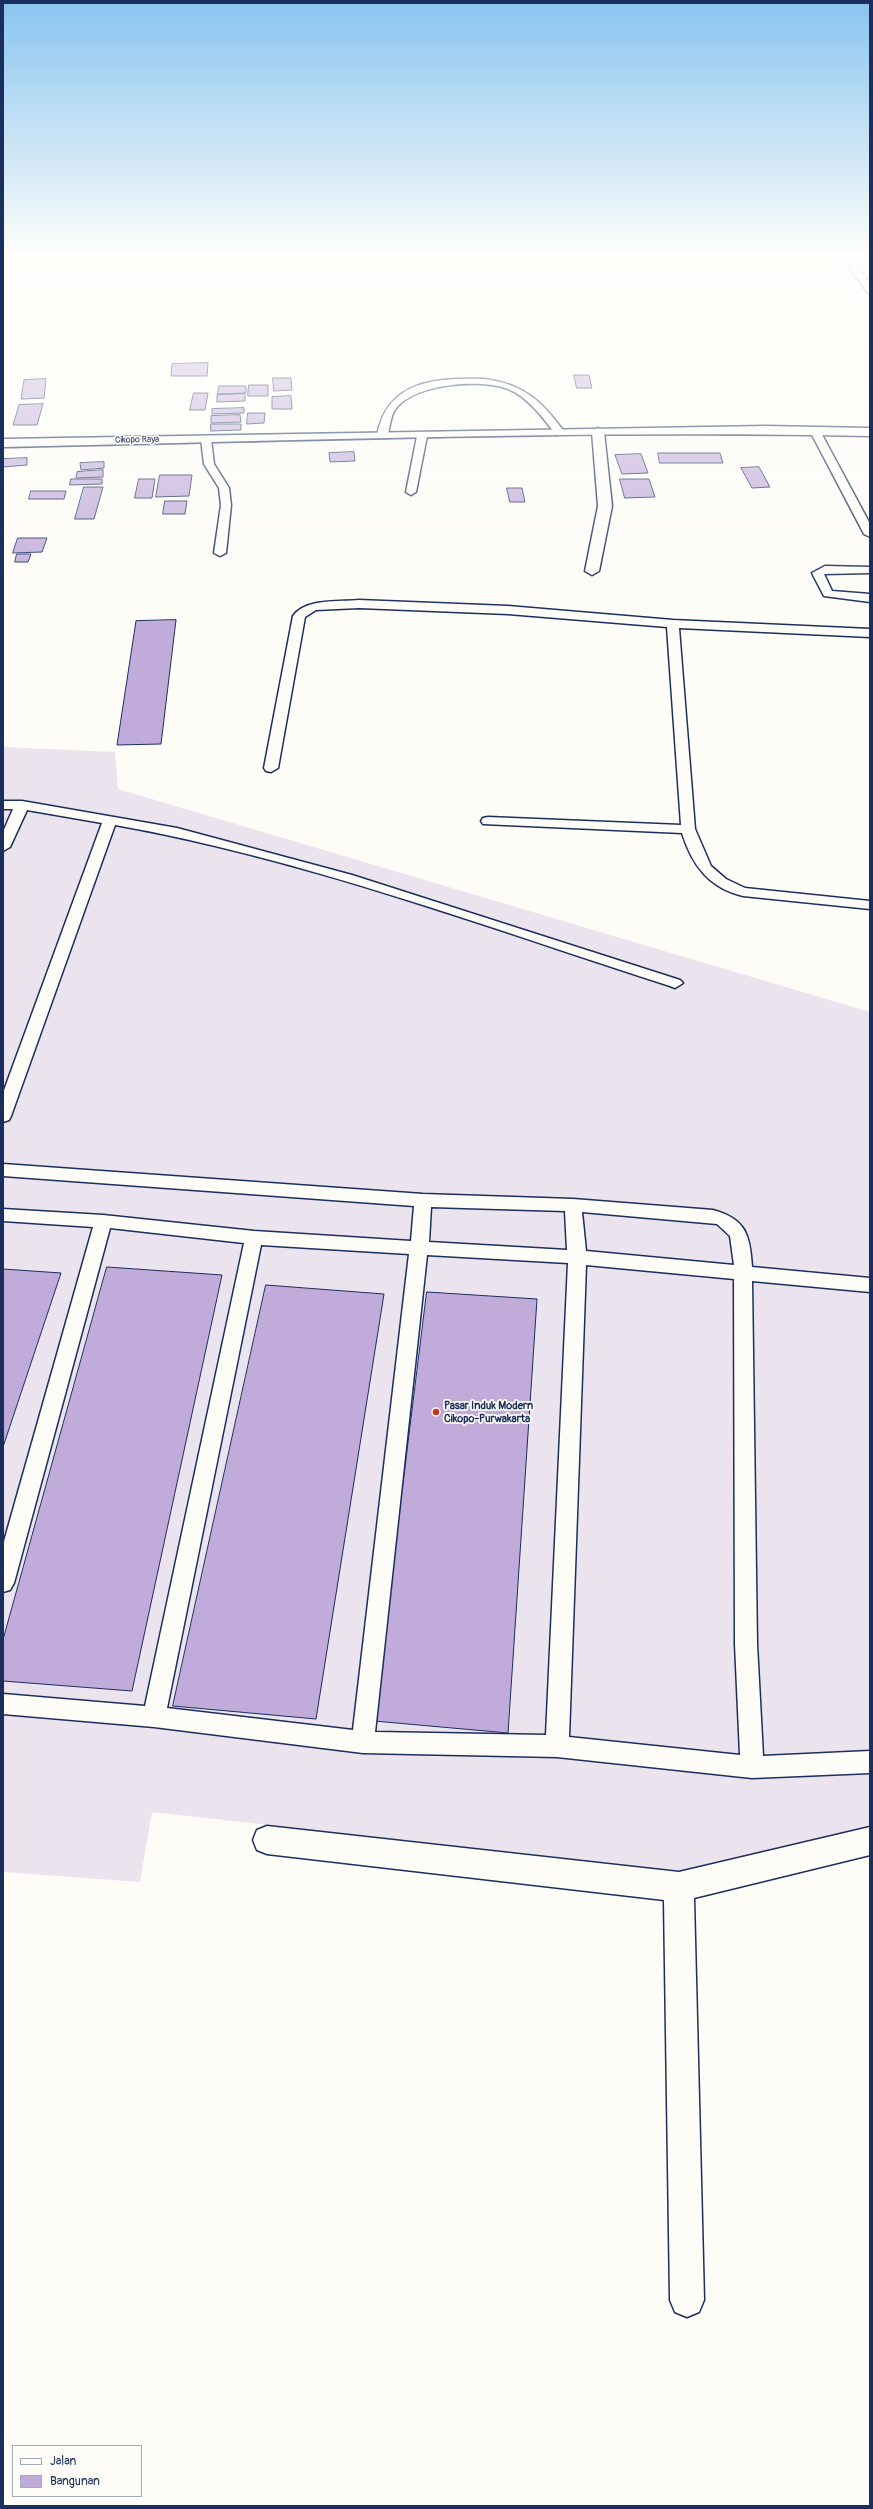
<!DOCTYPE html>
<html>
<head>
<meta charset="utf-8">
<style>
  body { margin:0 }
  #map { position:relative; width:873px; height:2509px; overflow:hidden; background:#fdfcf7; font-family:Pangolin,sans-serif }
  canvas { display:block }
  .frame { position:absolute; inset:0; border:4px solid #1b2f5e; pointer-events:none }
  .legend { position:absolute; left:12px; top:2445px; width:130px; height:52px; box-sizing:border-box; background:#fdfcf7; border:1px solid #a3aaba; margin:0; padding:5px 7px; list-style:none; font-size:12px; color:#1b2f5e }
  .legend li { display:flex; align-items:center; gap:8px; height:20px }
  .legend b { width:20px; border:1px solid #a3aaba }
</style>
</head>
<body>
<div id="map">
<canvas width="873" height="2509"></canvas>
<div class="frame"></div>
<ul class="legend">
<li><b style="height:5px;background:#fdfcf7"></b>Jalan</li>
<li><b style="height:11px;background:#c1abda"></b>Bangunan</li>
</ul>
</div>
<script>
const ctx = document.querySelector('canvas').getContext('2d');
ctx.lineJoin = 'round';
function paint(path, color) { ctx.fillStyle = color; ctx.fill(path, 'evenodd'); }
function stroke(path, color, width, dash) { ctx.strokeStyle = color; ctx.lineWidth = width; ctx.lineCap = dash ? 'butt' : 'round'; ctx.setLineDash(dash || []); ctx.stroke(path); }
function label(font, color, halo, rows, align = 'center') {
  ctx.font = font + ' Pangolin,sans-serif'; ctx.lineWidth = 3.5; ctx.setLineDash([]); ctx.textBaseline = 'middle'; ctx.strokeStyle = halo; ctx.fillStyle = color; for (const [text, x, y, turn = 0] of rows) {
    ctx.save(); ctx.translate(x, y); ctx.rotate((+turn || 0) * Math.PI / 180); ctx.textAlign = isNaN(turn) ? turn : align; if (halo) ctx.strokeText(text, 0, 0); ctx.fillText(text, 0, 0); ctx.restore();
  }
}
const built = new Path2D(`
  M3,747L115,752L118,789L870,1012V1850L737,1877L152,1812L140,1882L3,1872Z`);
const building = new Path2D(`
  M208,363L207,376H171L172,364Z
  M574,375H589L592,388H577Z
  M273,378H291L292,390L274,391Z
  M46,379L44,398L21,399L24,380Z
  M249,385H268V396H248Z
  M219,386H246V393L218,394Z
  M194,393H208L205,410H190Z
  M245,394V401L217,402V395Z
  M291,396L292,409H272V397Z
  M43,404L37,425H13L19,405Z
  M244,408V413L212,414V409Z
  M248,413H265L264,423L247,424Z
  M240,415L241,422L211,423V416Z
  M211,424H241V430L211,431Z
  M354,452L355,461L330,462L329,453Z
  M658,453H720L723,463H660Z
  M641,454L648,473L622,474L615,455Z
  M27,458V465L3,467V459Z
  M104,462V468L81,470L80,463Z
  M759,467L770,487L752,488L741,468Z
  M103,470V477L76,478L77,472Z
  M160,475H192L189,496L156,497Z
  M71,479H102V484L70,485Z
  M139,479H155L152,498H135Z
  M620,479H649L655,497L625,498Z
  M84,487H103L94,519H75Z
  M507,488H522L525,502H510Z
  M31,491H66L64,499H29Z
  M165,501H187L185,514H163Z
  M18,538H47L42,552L13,553Z
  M17,554H31L28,562H15Z
  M176,620L161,744L117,745L136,621Z
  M107,1267L222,1275L132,1691L3,1681V1640Z
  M3,1269L61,1273L3,1447Z
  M266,1285L384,1294L316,1719L173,1706Z
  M427,1292L537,1299L508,1733L374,1721Z`);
const lane = new Path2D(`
  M843,258H852L870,284V293L867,292Z
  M484,379C524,384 542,401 565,433L556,435C544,419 528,397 508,389C480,378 417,384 397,407C389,416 391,429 386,438L377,436C387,380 436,378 484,379Z
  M815,428L820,431L870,524V537L864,534L810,431Z
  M422,433L427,436L416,492L411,495L406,492L417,436Z
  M206,436L211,439L214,464L229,488L231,505L226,553L220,556L214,553L221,505L219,488L204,464L201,439Z
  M825,566L870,567V573L824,574L832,591L870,594V602L824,596L812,573Z
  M359,600L508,606L673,620L870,629V637L679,628L695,829L711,866L726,879L745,888L870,901V909L743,896C709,888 692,865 682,833L483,824L481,821L483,818L488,817L681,825L667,627L508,614L359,608L316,610L305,617L278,768L271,772L266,771L264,768L293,616C306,598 339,602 359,600Z
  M3,801H22L177,828L352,875L680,980L683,983L675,988L670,986C489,928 302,858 115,825L11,1116L9,1120L3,1122V1093L102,823L27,810L10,847L3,851V832L13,809H3Z
  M3,1164L423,1194L573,1199L713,1210C746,1219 750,1235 752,1267L870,1278V1292L752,1281L757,1644L763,1756L870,1751V1773L752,1778L557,1757L363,1753L154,1727L3,1714V1694L145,1706L244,1243L110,1228L14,1583L10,1590L3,1592V1545L93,1227L3,1221V1209L103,1215L254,1231L411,1241L414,1206L3,1176ZM431,1207L565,1211L567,1250L429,1242ZM582,1212L717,1224L730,1236L734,1265L586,1251ZM261,1245L409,1254L353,1730L167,1708ZM427,1255L568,1263L546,1735L375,1732ZM586,1265L734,1279L735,1644L740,1755L569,1737Z`);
const street = new Path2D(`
  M598,428L604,432L612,506L599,571L592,575L585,571L598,506L592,432Z
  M267,1826L679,1872L870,1827V1855L694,1898L704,2300L699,2312L687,2317L675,2312L670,2300L664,1900L267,1854L257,1850L253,1840L257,1830Z`);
const highway = new Path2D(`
  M765,426L870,428V436C581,430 292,441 3,447V439Z`);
const markers = [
  [436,1412,4,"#c8321e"]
];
const farStreetnames = [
  ["Cikopo Raya",137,440,-1]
];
const poiNames = [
  ["Pasar Induk Modern",444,1406],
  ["Cikopo-Purwakarta",444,1419]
];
paint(built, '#ebe4ee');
paint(building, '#c1abda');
stroke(building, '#1b2f5e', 1);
stroke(lane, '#1b2f5e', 3);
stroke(street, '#1b2f5e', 3);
stroke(highway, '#1b2f5e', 3);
paint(lane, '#fdfcf7');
paint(street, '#fdfcf7');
paint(highway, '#fdfcf7');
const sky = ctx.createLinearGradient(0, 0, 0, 610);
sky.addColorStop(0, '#89c4f0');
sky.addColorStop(0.42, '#fefefb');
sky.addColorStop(1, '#fefefb00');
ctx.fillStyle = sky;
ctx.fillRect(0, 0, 873, 610);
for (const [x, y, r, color] of markers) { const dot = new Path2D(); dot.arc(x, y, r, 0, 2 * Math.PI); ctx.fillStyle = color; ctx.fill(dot); stroke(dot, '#fdfcf7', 1.5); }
label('9px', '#1b2f5e', '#fdfcf7', farStreetnames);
label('bold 11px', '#1b2f5e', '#fdfcf7', poiNames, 'left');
</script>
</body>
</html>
